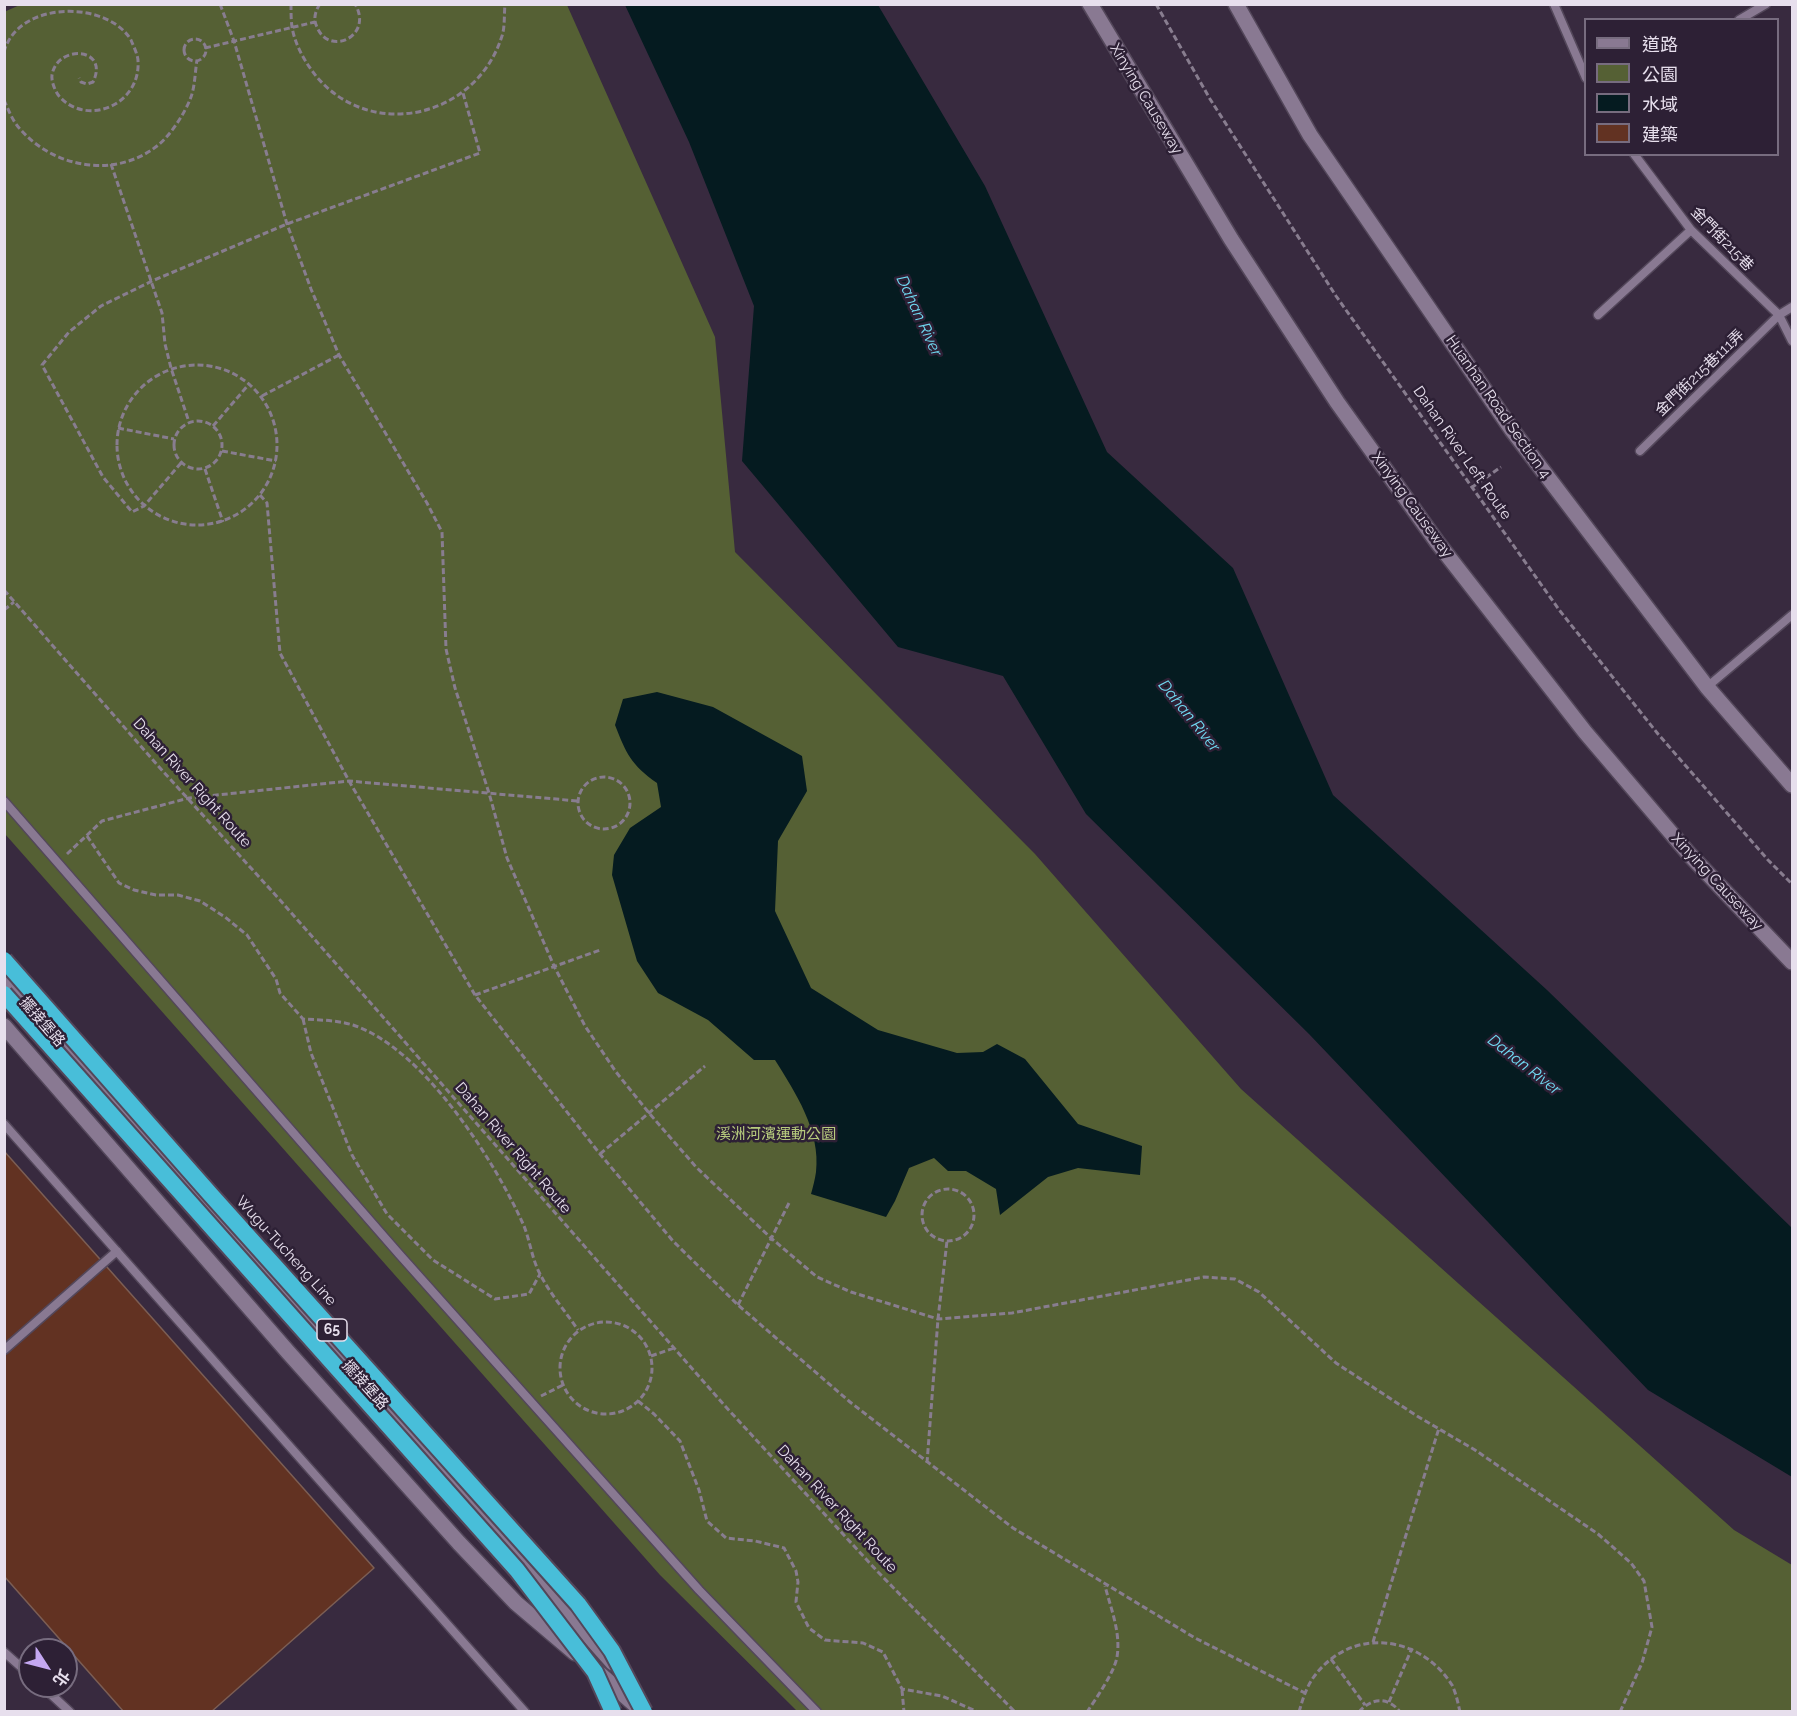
<!DOCTYPE html>
<html>
<head>
<meta charset="utf-8">
<style>
  body { margin:0 }
  #map { position:relative; width:1797px; height:1716px; overflow:hidden; background:#382a3f; font-family:Raleway,"Noto Sans TC",sans-serif }
  canvas { display:block }
  .frame { position:absolute; inset:0; border:6px solid #e7dfed; pointer-events:none }
  .legend { position:absolute; left:1584px; top:18px; width:195px; height:138px; box-sizing:border-box; background:#2d2035; border:2px solid #776c7f; margin:0; padding:8px 10px; list-style:none; font-size:18px; color:#e7dfed }
  .legend li { display:flex; align-items:center; gap:12px; height:30px }
  .legend b { width:30px; border:2px solid #776c7f }
  .north { position:absolute; left:18px; top:1638px; width:60px; height:60px; box-sizing:border-box; background:#2d2035; border:2px solid #776c7f; border-radius:50%; rotate:126deg; font-size:16px; font-weight:700; line-height:24px; text-align:center; color:#e7dfed }
  .north::after { content:''; display:block; margin:auto; width:21px; height:27px; background:#c4a7f1; clip-path:polygon(50% 0,100% 100%,50% 72%,0 100%) }
</style>
</head>
<body>
<div id="map">
<canvas width="1797" height="1716"></canvas>
<div class="frame"></div>
<ul class="legend">
<li><b style="height:8px;background:#897992"></b>道路</li>
<li><b style="height:16px;background:#556034"></b>公園</li>
<li><b style="height:16px;background:#051b20"></b>水域</li>
<li><b style="height:16px;background:#623222"></b>建築</li>
</ul>
<div class="north">北</div>
</div>
<script>
const ctx = document.querySelector('canvas').getContext('2d');
ctx.lineJoin = 'round';
function paint(path, color) { ctx.fillStyle = color; ctx.fill(path, 'evenodd'); }
function stroke(path, color, width, dash) { ctx.strokeStyle = color; ctx.lineWidth = width; ctx.lineCap = dash ? 'butt' : 'round'; ctx.setLineDash(dash || []); ctx.stroke(path); }
function label(font, color, halo, rows, align = 'center') {
  ctx.font = font + ' Raleway,"Noto Sans TC",sans-serif'; ctx.lineWidth = 5; ctx.setLineDash([]); ctx.textBaseline = 'middle'; ctx.strokeStyle = halo; ctx.fillStyle = color; for (const [text, x, y, turn = 0] of rows) {
    ctx.save(); ctx.translate(x, y); ctx.rotate((+turn || 0) * Math.PI / 180); ctx.textAlign = isNaN(turn) ? turn : align; if (halo) ctx.strokeText(text, 0, 0); ctx.fillText(text, 0, 0); ctx.restore();
  }
}
const green = new Path2D(`
  M22,4L567,5L715,337L735,552L1035,854L1241,1089L1734,1530L1792,1565V1711H797L660,1575L5,834L4,12Z`);
const water = new Path2D(`
  M625,5H878L985,186L1107,452L1233,568L1333,795L1547,990L1792,1228V1477L1648,1390L1309,1034L1086,814L1003,676L898,647L742,461L754,306L689,142Z
  M657,692L713,707L802,756L807,791L778,841L775,911L811,988L878,1030L957,1053L983,1052L997,1044L1025,1059L1078,1124L1142,1146L1140,1175L1078,1168L1048,1177L1000,1215L996,1189L966,1171H948L934,1158L909,1168L895,1201L886,1217L811,1194C813,1187 815,1179 816,1172C821,1131 795,1092 775,1060H754L708,1020L658,993L637,961L612,875L614,855L630,828L661,807L657,783C631,765 626,753 615,725L623,699Z`);
const building = new Path2D(`
  M4,1151L374,1568L211,1712H124L4,1576Z`);
const path = new Path2D(`
  M220,4L234,41L287,224L311,289L339,355L427,503L442,532L446,649L455,688L489,793L507,858L554,966L585,1026L616,1072L649,1113L696,1167L771,1238L817,1277L851,1292L938,1319L1012,1313L1204,1277L1235,1279L1259,1292L1336,1363L1417,1416L1475,1450L1598,1534L1631,1563L1644,1581L1652,1627L1642,1663L1620,1712
  M291,4C291,12 291,20 292,27C295,45 305,62 316,76C371,142 476,118 502,36C505,27 504,15 505,4
  M320,4C315,11 313,20 317,27C329,57 374,36 355,4
  M1156,4L1210,99L1336,296L1560,611L1658,734L1768,860L1792,884
  M184 50a11 11 0 1 1 22 0a11 11 0 1 1-22 0Z
  M205,48L315,22
  M4,52C18,0 107,0 131,40C133,45 138,55 138,61C141,104 87,128 59,96C55,91 51,81 52,75C57,44 110,47 93,82L87,84L81,82L79,78
  M4,100C8,109 13,122 20,129C54,168 115,179 157,146C171,135 185,113 191,97C195,86 195,72 197,60
  M111,164L162,313L165,344L171,368L189,422
  M117 445a80 80 0 1 1 160 0a80 80 0 1 1-160 0Z
  M262,396L339,355
  M174 445a24 24 0 1 1 48 0a24 24 0 1 1-48 0Z
  M213,426L250,383
  M118,428L174,439
  M222,451L276,461
  M181,463L144,506L132,512L103,477L42,365L69,332L101,306L152,281L287,224L480,153L463,93
  M205,469L223,522
  M1471,488L1501,467
  M260,495L267,503L280,653L349,781L475,995L600,1154L673,1241L738,1305L850,1402L1013,1528L1195,1638L1305,1693
  M4,590L160,768L280,900L725,1406L877,1571L1015,1712
  M4,610L14,602
  M578 803a26 26 0 1 1 52 0a26 26 0 1 1-52 0Z
  M87,836L119,883L134,890L156,895H178L200,901L225,917L247,935L276,979L280,993L303,1019C319,1020 336,1020 353,1025C423,1048 495,1161 524,1226C530,1241 532,1259 540,1274C550,1294 566,1312 578,1330
  M67,854L102,821L189,798L349,781L578,801
  M475,995L600,950
  M303,1019L311,1053L352,1155L387,1214L433,1260L495,1299L529,1294L540,1274
  M600,1154L705,1066
  M922 1215a26 26 0 1 1 52 0a26 26 0 1 1-52 0Z
  M738,1305L789,1203
  M560 1368a46 46 0 1 1 92 0a46 46 0 1 1-92 0Z
  M651,1356L674,1348
  M541,1396L563,1385
  M638,1401L654,1414L680,1441L699,1490L707,1521L726,1538L755,1541L784,1548L796,1571L798,1582L796,1602L809,1628L825,1640L863,1643L883,1652L902,1689L942,1696L978,1712
  M927,1463L938,1319L947,1241
  M1373,1642L1439,1428
  M1331,1659L1365,1705
  M902,1690L904,1712
  M1389,1702L1412,1648
  M1087,1712C1097,1697 1114,1673 1117,1657C1121,1633 1111,1609 1105,1586
  M1299,1712C1303,1698 1307,1685 1316,1674C1354,1626 1421,1636 1452,1685C1456,1693 1458,1703 1460,1712
  M1359,1712C1371,1698 1388,1696 1400,1712`);
const service = new Path2D(`
  M1554,4L1586,78
  M1739,20L1766,4
  M1634,154L1691,230L1779,315L1792,341
  M1598,315L1691,230
  M1640,451L1779,315L1792,307
  M1707,687L1792,615
  M4,801L399,1254L699,1590L817,1712
  M4,1124L525,1712
  M4,1350L117,1251
  M4,1652L30,1675
  M42,1686L70,1712`);
const tertiary = new Path2D(`
  M1090,4L1231,239L1337,402L1437,542L1585,732L1689,854L1792,962
  M1236,4L1310,135L1512,430L1707,687L1792,785
  M4,978L613,1663
  M4,1026L288,1352L459,1543L516,1603L575,1653
  M594,1669L641,1710`);
const trunkBridge = new Path2D(`
  M4,960L211,1195L578,1604L612,1651L644,1712
  M4,994L517,1570L595,1672L613,1712`);
const shields = [
  [332,1330,30]
];
const shieldNames = [
  ["65",332,1330]
];
const streetNames = [
  ["Xinying Causeway",1146,99,59],
  ["金門街215巷",1722,239,46],
  ["金門街215巷111弄",1700,373,-44],
  ["Huanhan Road Section 4",1498,407,55],
  ["Dahan River Left Route",1462,453,55],
  ["Xinying Causeway",1412,505,54],
  ["Dahan River Right Route",192,783,48],
  ["Xinying Causeway",1717,882,47],
  ["擺接堡路",42,1022,49],
  ["Dahan River Right Route",513,1148,49],
  ["Wugu-Tucheng Line",286,1251,48],
  ["擺接堡路",365,1385,48],
  ["Dahan River Right Route",837,1509,47]
];
const parkNames = [
  ["溪洲河濱運動公園",776,1134]
];
const waterNames = [
  ["Dahan River",919,316,65],
  ["Dahan River",1189,716,51],
  ["Dahan River",1524,1065,38]
];
paint(green, '#556034');
paint(water, '#051b20');
paint(building, '#623222');
stroke(building, '#7c5e54', 1.5);
stroke(service, '#53475a', 11);
stroke(tertiary, '#53475a', 18);
stroke(path, '#887d8f', 3, [6, 3]);
stroke(service, '#897992', 8);
stroke(tertiary, '#897992', 15);
stroke(trunkBridge, '#53475a', 20, []);
stroke(trunkBridge, '#48bed9', 16);
for (const [x, y, w] of shields) { const box = new Path2D(); box.roundRect(x - w / 2, y - 11, w, 22, 4.5); ctx.fillStyle = '#2d2035'; ctx.fill(box); stroke(box, '#e7dfed', 1.5); }
label('bold 14px', '#e7dfed', null, shieldNames);
label('15px', '#e7dfed', '#2d2035', streetNames);
label('15px', '#b7cb7d', '#2d2035', parkNames);
label('italic 16px', '#70dbf3', '#2d2035', waterNames);
</script>
</body>
</html>
